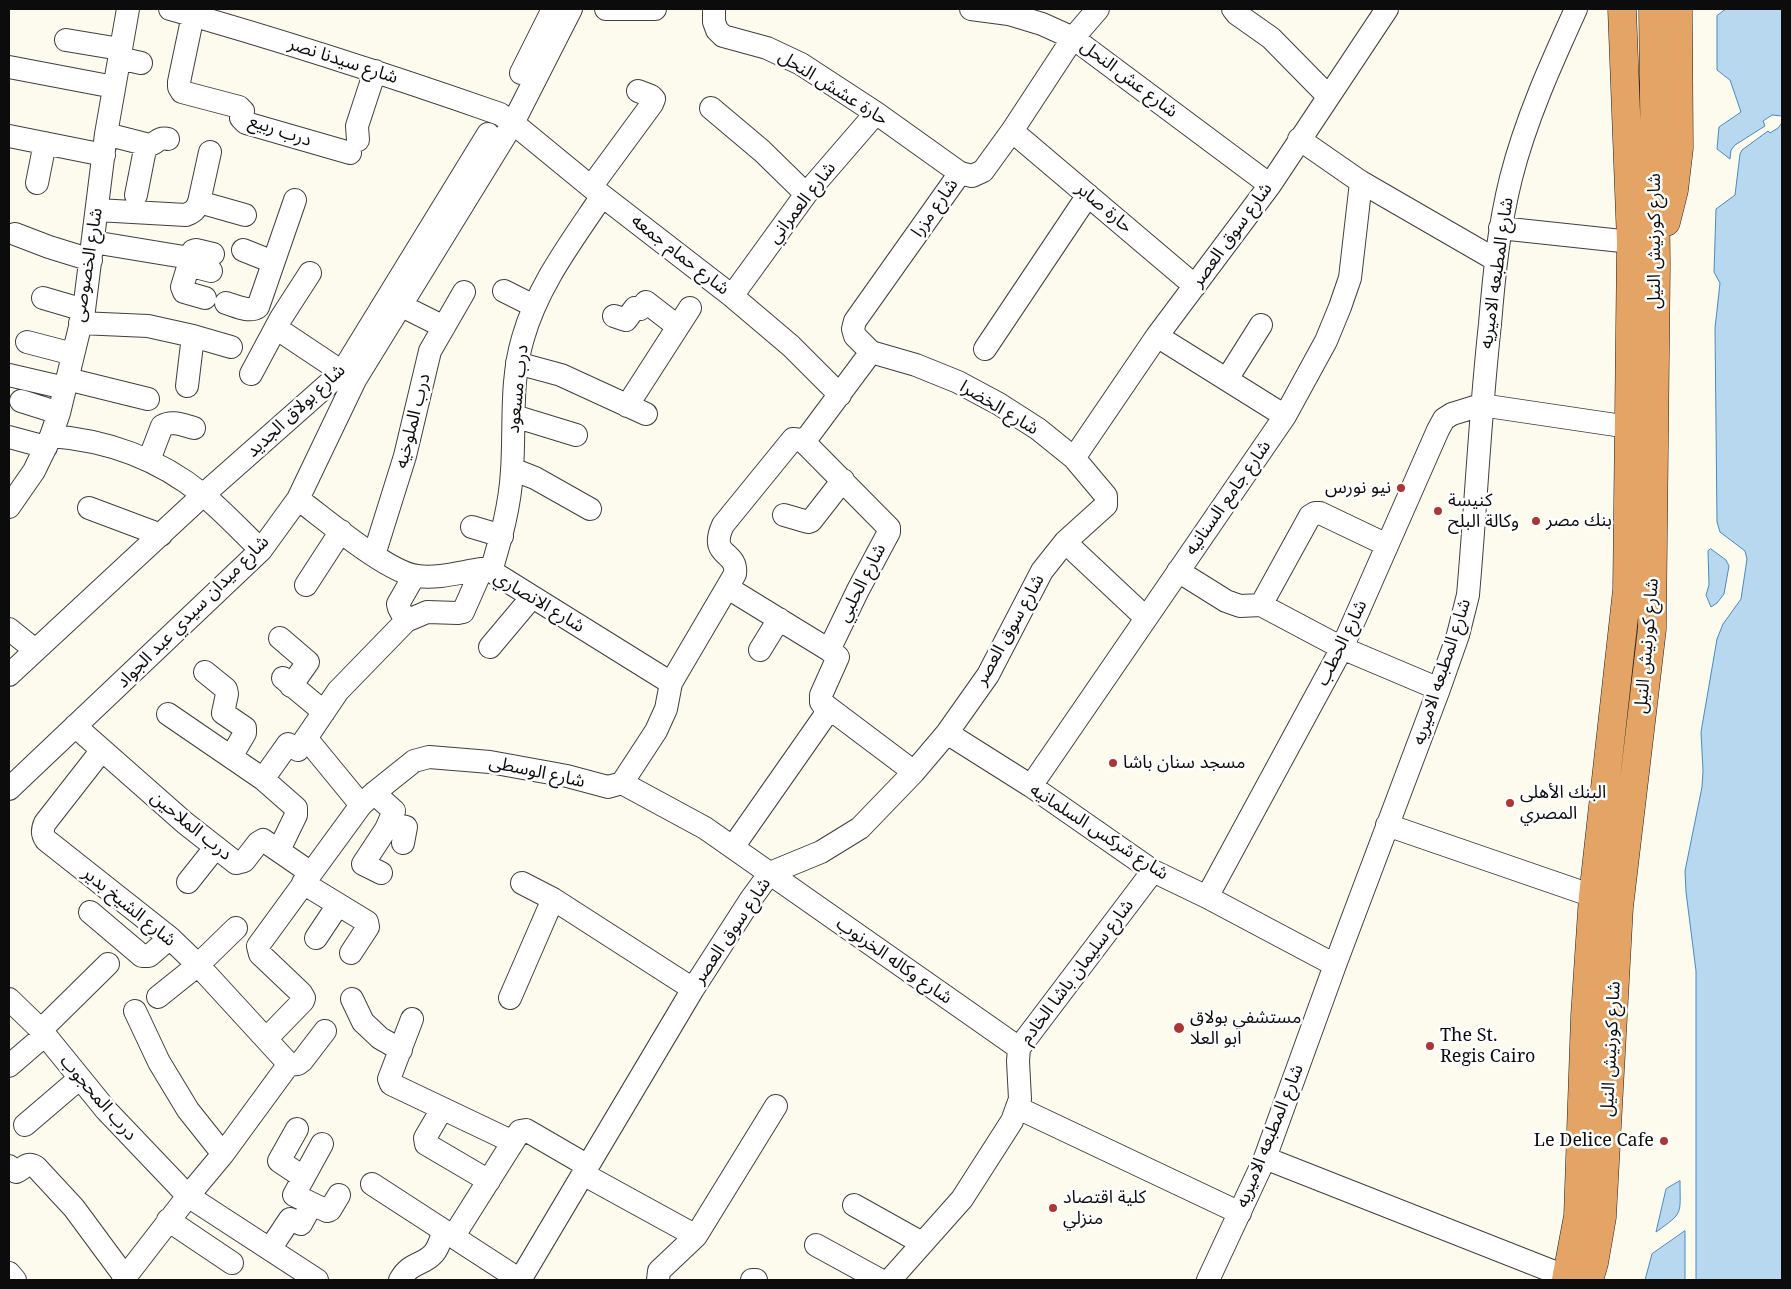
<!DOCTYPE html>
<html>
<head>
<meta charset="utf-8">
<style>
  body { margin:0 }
  #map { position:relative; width:1791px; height:1289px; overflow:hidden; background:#fdfbee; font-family:"Noto Serif",serif }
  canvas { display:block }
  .frame { position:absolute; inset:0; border:10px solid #0c0c0c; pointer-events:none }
</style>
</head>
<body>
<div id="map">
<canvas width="1791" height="1289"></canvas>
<div class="frame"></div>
</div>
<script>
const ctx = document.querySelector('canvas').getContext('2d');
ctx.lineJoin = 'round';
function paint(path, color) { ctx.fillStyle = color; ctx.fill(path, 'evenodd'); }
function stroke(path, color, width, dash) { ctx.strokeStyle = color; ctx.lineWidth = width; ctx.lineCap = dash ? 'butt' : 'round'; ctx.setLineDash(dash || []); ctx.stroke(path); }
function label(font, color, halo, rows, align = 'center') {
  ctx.font = font + ' "Noto Serif","Noto Sans Arabic",serif'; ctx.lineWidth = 5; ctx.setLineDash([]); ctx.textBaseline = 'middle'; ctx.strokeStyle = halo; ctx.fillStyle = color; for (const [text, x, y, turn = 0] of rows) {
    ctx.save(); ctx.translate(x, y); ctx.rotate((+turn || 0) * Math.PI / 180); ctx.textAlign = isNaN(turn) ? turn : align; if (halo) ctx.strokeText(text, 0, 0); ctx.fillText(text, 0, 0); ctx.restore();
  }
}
const water = new Path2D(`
  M1726,9H1782V116L1772,115L1763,121L1765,126L1735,145L1731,150L1730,159L1717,149L1719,127L1741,112L1730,80L1717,70V16Z
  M1782,123V1280H1696V971L1686,892L1685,871L1702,787L1703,771L1701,732L1717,639L1723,624L1741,599L1747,559L1745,551L1720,532L1717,522L1715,328L1720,283L1714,272L1716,209L1735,195L1740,154L1742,150L1768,131L1770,133L1778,128Z
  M1711,549L1726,560L1729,566L1724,594L1717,603L1711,607L1706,595L1709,585L1708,551Z
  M1680,1181C1680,1215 1684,1212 1656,1232L1666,1189Z
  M1685,1231V1280H1645L1652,1254Z`);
const minor = new Path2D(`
  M170,9C281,40 391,76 500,114L513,123L591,187L732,296L791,346L840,395
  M606,9H655
  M714,9V22L717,30L723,36L767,48L801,64L876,113L960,173L972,176L983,171L1012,131L1073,38L1098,9
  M971,9L1009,14L1042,24L1073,38L1270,185
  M1233,9L1237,14L1271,38L1328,96
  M193,15L179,82V87L182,92L239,107L243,111L241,118L246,123L350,153
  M66,40L120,49
  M119,58L141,63
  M9,67L114,87
  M521,73L553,9
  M711,108L762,151L806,194
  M1012,131L1195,286
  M106,134L149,145C157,144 158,136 168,139
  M9,136L104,155
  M1299,139L1361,182L1496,260
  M358,140L357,126L375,71
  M37,183L45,143
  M591,187L652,104L654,99L651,96L638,91
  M136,195L146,144
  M199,202L245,215
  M97,210L186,215C193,212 196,210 199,202L210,152
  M1500,228L1631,242
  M15,234L49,247L91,260
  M93,242L190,258
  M243,250L273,262
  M188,265L211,271
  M504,291L534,306
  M732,296L806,194L876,113
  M43,298L84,310
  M205,298L184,292L182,287L193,251L196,250L213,254
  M226,303C236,306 249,313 258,307L295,200
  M402,306L444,327
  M614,316L626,320L635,308L640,309L646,302L677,326
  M80,323L148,326L193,336L231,347
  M276,328L354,380
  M1157,336L1285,416
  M27,342L73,354
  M985,349L1088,195
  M517,363L561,375L646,414
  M251,374L281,318L310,273
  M9,375L65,388
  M67,379L148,399
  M1227,379L1261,325
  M187,386L193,336
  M21,401L59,413
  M627,406L690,308
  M514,416L576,435
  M51,436C106,440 159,459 202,494C223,511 241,531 261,550
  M9,437L46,447
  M804,442L871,352
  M1074,458L1157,336L1270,185L1387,9
  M149,460L162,426C172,420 183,425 194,428
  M512,469L535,478L590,509
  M298,499C325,519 387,572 417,576C438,579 461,572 482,569L491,571L671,683
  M9,507L34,471L51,436L59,413L84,310L106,134L128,9
  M89,508L161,535
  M784,515L808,522L811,521L843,480
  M472,527L502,536
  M1065,542L1146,618
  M374,555L405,456L430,351L464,292
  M491,571C501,538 510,506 512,471C515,427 510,381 523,338C538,285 572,241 602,196
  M1178,571L1226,601L1240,606L1261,605L1342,648L1439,689
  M306,585L341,531
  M728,588L829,650L838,657L821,695V702L826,709L824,717L733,847
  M1261,605L1310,516L1315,513H1320L1387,545
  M406,621L399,608L398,604L414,576
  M9,629L35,650
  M280,638L308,662L291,686
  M490,647L532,597
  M760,650L779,619
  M205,672L226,689L227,694L223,713L245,728V733L231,757
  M9,675L203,495L342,372L488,134
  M283,678L324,712
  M821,702L914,772
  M168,714L263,779L296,808V815L279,850
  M75,726L185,823L236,863L244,861L258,843L263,840L311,873
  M947,733L1031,786L1153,871L1207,897L1335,965
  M306,738L361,805
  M102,750L45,823C42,830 42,834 46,840L170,938L198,965L287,1062L286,1068L223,1154L188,1196L123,1280
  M263,779L288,744L298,750L338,691L406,621L427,612L458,613L463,612L482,569
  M622,783L705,828L1019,1048
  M1031,786L1285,416L1326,341L1340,307L1350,278L1361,182
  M9,789L261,550L298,499L355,380L513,123L571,9
  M374,793L394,811L386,829L363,864L381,873
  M389,823L406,827L403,843
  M1387,825L1593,896
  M188,882L215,848
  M303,883L367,922L368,927L351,953
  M522,883L553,899L693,989
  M1207,897L1342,648L1438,430L1444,419L1452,414L1481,405L1629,427
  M90,912L142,956H149L170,938
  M316,938L338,905
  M158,997L198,965L236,928
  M510,998L553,899
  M9,999L41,1030L106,1110L188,1196L317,1280
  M352,999L363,1022L380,1038L401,1050
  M135,1011L159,1062L188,1110L223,1154
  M412,1019L389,1079L391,1084L513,1142
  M41,1030L108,964
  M267,1038L303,1001L304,998L301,993L260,954L258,946L361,805L374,793L414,761L429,757L490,762L567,776L608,787L622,783L656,731L666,709L671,683L735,574C738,550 708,558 723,525L793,439L802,440L889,528V532L858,590L829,650
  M287,1065L298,1064L302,1061L325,1031
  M9,1066L45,1035
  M1018,1108L1240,1213
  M442,1109L425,1138L426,1144L489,1181
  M25,1125L80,1078
  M297,1129L279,1161L303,1177
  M322,1144L294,1195L327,1211L330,1210L339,1195
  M1265,1158L1567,1277
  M9,1166L16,1172C24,1169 26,1161 36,1167L74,1208L125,1277
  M583,1174L696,1236
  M372,1184L520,1280
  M854,1205L922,1243
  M168,1220L232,1263
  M453,1237L520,1131L526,1130L588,1166
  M816,1245L880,1280
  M270,1249L290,1219L301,1224L312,1204
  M9,1273L15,1280
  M400,1280C411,1261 423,1266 434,1253C439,1247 441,1238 444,1231
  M520,1280L693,989L751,899L770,873L821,852L860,828L914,772L947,733L988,675L1042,571L1065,542L1106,505V496L1074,458L1038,429L999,404L958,382L916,365L871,352L855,336L853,329L855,321L960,173
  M658,1280L659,1271L696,1236L776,1106
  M752,1280H756
  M890,1280L962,1199L1012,1121L1020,1099L1018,1061L1019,1048L1153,871
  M1208,1280L1265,1158L1335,965L1439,689L1458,635L1468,595C1476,505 1480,414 1490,324C1494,275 1499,226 1511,178C1526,119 1551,64 1576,9`);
const highway = new Path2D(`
  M1666,222L1674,190L1679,148L1678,9
  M1566,1280L1578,1216L1585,1016L1593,896L1627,590L1631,242L1622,9
  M1589,1280L1594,1263L1602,1217L1619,907L1652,629L1656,265L1653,9`);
const markers = [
  [1401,488,5,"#ac3536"],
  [1438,511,5,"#ac3536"],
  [1536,521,5,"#ac3536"],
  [1113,763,5,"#ac3536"],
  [1510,803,5,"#ac3536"],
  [1179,1028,6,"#ac3536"],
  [1430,1046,5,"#ac3536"],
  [1664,1141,5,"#ac3536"],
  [1053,1208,5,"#ac3536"]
];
const streetNames = [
  ["شارع سيدنا نصر",343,61,18],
  ["شارع عش النحل",1129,79,37],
  ["حارة عشش النحل",833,88,32],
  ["درب ربيع",280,131,19],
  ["شارع العمراني",802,203,-52],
  ["شارع مزرا",935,208,-55],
  ["حارة صابر",1104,208,40],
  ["شارع سوق العصر",1232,235,-54],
  ["شارع كورنيش النيل",1655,241,-90],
  ["شارع حمام جمعه",680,255,38],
  ["شارع الخصوصى",88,265,-81],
  ["شارع المطبعه الاميريه",1497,273,-82],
  ["درب مسعود",518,389,-84],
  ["شارع الخضرا",999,408,31],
  ["شارع بولاق الجديد",296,411,-43],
  ["درب الملوخيه",413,421,-76],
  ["شارع جامع السنانيه",1228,498,-55],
  ["شارع الحلبي",862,583,-63],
  ["شارع الانصاري",539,602,31],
  ["شارع ميدان سيدي عبد الجواد",193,612,-45],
  ["شارع سوق العصر",1010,630,-61],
  ["شارع الحطب",1342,643,-64],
  ["شارع كورنيش النيل",1647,646,-85],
  ["شارع المطبعه الاميريه",1442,672,-72],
  ["شارع الوسطى",537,772,12],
  ["درب الملاحين",191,826,39],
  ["شارع شركس السلمانيه",1099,832,33],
  ["شارع الشيخ بدير",129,907,39],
  ["شارع سوق العصر",732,931,-56],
  ["شارع وكاله الخرنوب",894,961,35],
  ["شارع سليمان باشا الخادم",1077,972,-53],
  ["شارع كورنيش النيل",1611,1049,-87],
  ["درب المحجوب",98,1098,49],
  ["شارع المطبعه الاميريه",1270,1136,-68]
];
const poiNames = [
  ["نيو نورس",1391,488,"right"],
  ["كنيسة",1448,501],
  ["وكالة البلح",1448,522],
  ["بنك مصر",1546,521],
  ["مسجد سنان باشا",1123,763],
  ["البنك الأهلى",1520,793],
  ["المصري",1520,814],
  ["مستشفي بولاق",1190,1018],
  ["ابو العلا",1190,1039],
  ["The St.",1440,1036],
  ["Regis Cairo",1440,1057],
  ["Le Delice Cafe",1654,1141,"right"],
  ["كلية اقتصاد",1063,1198],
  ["منزلي",1063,1219]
];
paint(water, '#b8d8ef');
stroke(water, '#488abd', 1);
stroke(minor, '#3f3f3f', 24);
stroke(highway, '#1d1d1d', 29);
stroke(minor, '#fff', 22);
stroke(highway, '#e4a465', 28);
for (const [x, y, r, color] of markers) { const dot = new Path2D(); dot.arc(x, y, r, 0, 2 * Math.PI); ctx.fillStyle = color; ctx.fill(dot); stroke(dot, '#fff', 2); }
label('18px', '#0c0c0c', '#fff', streetNames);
label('18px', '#0c0c0c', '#fff', poiNames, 'left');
</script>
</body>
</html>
